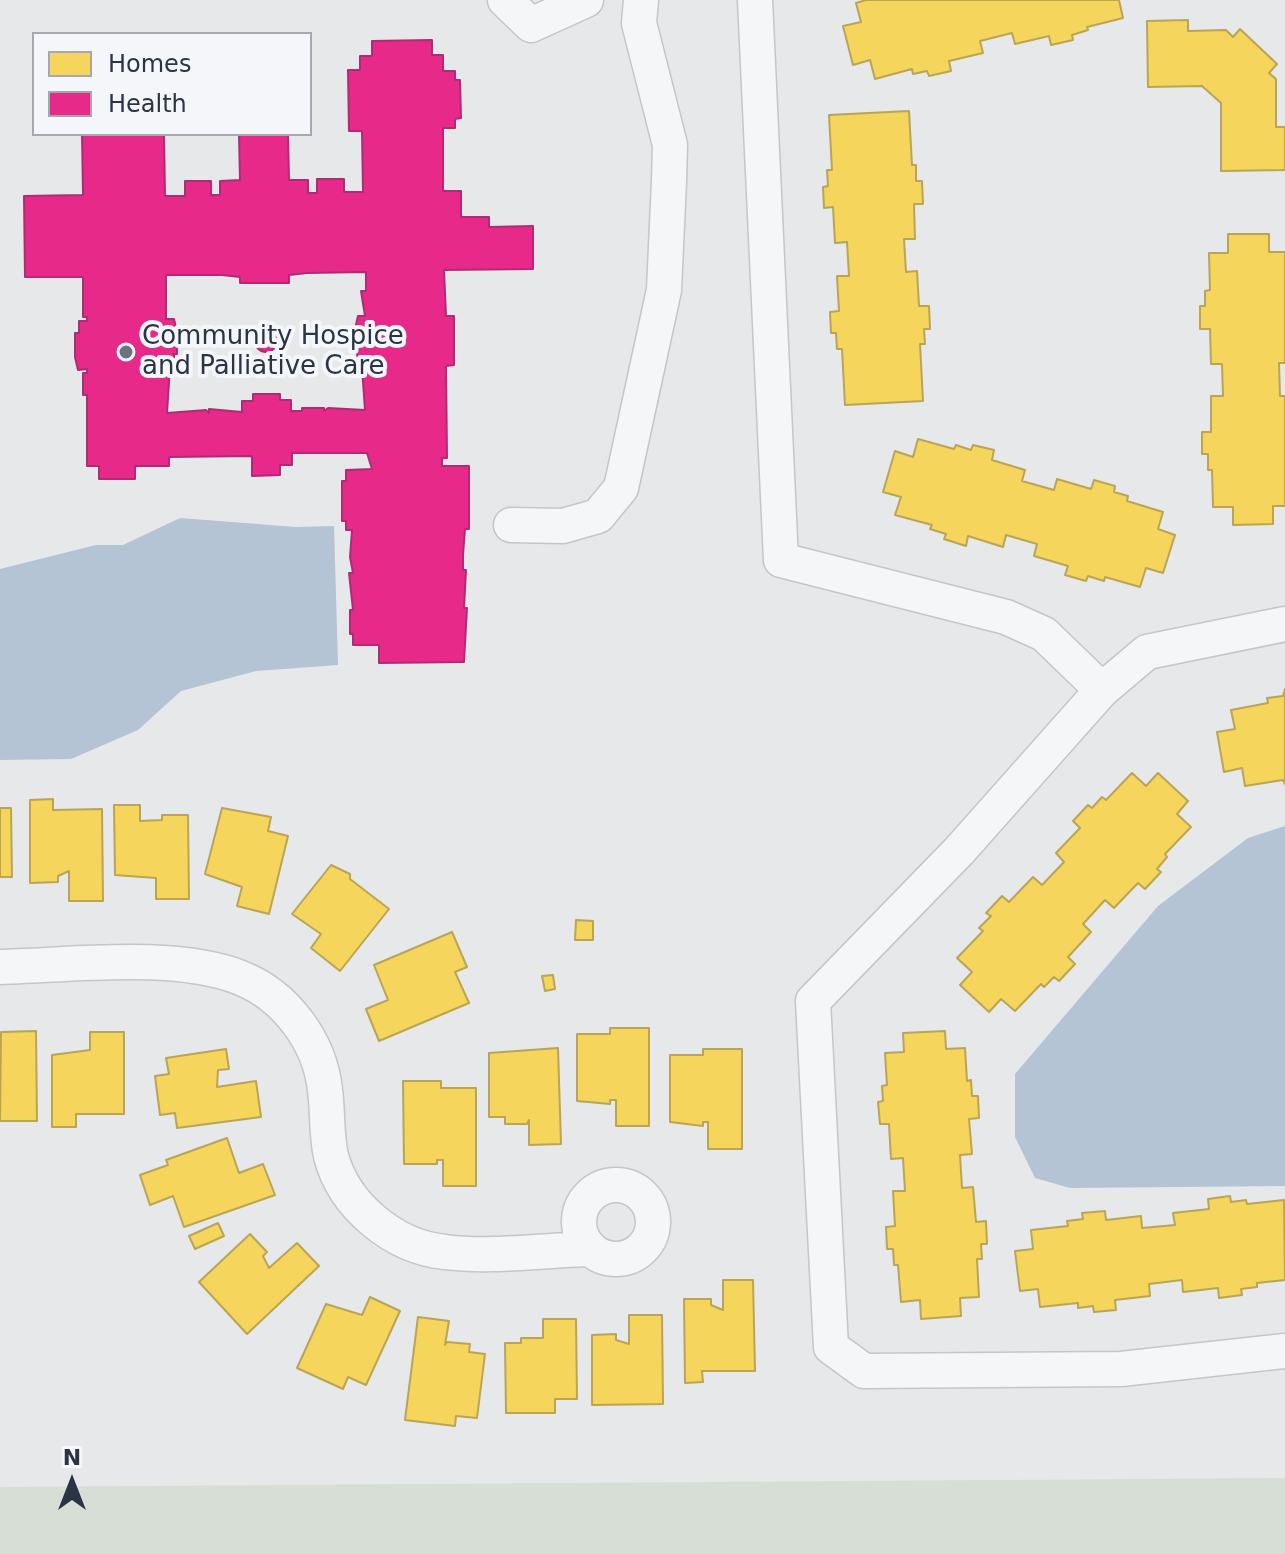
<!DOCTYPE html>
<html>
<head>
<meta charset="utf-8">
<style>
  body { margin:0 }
  #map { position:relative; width:1285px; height:1554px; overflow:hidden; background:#e6e8ea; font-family:"DejaVu Sans",sans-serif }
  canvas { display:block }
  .legend { position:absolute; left:32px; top:32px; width:280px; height:104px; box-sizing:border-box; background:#f4f6f9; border:2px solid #a4a8b1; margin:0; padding:10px 14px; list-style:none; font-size:24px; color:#2b3445 }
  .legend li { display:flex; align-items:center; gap:16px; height:40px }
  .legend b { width:40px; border:2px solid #a4a8b1 }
  .north { position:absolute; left:32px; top:1442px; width:80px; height:80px; -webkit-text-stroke:6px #f4f6f9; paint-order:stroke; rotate:0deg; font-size:22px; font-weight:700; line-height:32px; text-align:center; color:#2b3445 }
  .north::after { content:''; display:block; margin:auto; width:28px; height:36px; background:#2b3445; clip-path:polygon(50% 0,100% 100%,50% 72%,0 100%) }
</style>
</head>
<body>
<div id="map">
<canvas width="1285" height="1554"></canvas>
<ul class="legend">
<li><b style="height:22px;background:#f6d55c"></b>Homes</li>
<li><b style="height:22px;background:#e7298a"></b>Health</li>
</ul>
<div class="north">N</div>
</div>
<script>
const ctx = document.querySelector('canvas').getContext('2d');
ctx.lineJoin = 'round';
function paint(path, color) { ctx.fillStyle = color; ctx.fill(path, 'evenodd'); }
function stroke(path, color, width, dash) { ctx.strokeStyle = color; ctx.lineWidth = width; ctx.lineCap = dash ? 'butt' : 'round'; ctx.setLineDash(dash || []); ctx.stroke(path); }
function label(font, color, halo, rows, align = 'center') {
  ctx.font = font + ' "DejaVu Sans",sans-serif'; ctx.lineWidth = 8; ctx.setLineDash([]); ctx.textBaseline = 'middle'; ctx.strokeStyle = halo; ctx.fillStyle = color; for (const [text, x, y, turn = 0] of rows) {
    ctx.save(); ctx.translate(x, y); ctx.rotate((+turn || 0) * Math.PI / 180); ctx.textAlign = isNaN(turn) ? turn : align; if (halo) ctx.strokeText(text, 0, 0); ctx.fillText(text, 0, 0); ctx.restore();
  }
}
const green = new Path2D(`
  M1285,1478V1554H0V1487Z`);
const water = new Path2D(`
  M180,518L296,527L334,526L338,665L256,671L181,691L138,730L71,759L0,760V569L96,545H123Z
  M1285,826V1186L1070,1188L1035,1178L1015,1137V1074L1158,906L1248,838Z`);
const homes = new Path2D(`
  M866,0H1119L1123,18L1087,27L1088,30L1072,35L1073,40L1051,45L1049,36L1015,44L1012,33L980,41L983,53L949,61L951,71L929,76L927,71L913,74L912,69L875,79L870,60L853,65L843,26L861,22L856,3Z
  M1188,20V31L1226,30L1233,37L1240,29L1277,64L1269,73L1276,79V127H1285V170L1221,171V103L1202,86L1148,87L1147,21Z
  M909,111L912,165H916V181H922L923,204H914L915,239H904L906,272L917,271L919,306H929L930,329H924L925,344H920L923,401L845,405L842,349H837L836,333H831L830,312L839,311L837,276H849L847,242L835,243L833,207L824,208L823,187L828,186L827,170H832L829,115Z
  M1228,234H1269V252H1285V363H1279L1280,396H1285V506H1273V524L1233,525V507H1213L1212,470H1208V454H1202V432H1211V396H1223L1222,364H1211L1210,329H1200V306H1205V291L1210,290L1209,253H1228Z
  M918,439L954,449L956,445L971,450L973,445L994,450L992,460L1025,470L1022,481L1054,490L1057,479L1091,489L1094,480L1115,486L1114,492L1128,496L1127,501L1163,512L1158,529L1175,535L1163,573L1146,568L1140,587L1105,577L1104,581L1088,576L1086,581L1065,575L1068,566L1034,556L1037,544L1006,535L1003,547L968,536L966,546L944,539L946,534L930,529L932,525L895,515L901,497L883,492L895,451L913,457Z
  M1285,689V784L1283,780L1245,786L1242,768L1224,772L1217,732L1235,729L1231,710L1268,703L1267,698L1283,696Z
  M1132,773L1146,786L1158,773L1188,801L1177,814L1191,827L1165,854L1167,857L1157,869L1161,872L1145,889L1138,883L1114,908L1105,900L1083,924L1091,932L1068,957L1075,964L1059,981L1054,977L1044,987L1041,984L1015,1011L1001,999L989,1012L960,985L972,972L957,958L983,931L979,928L991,916L986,913L1002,896L1009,902L1033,877L1042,885L1064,862L1056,853L1080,828L1073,821L1088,805L1092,808L1102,797L1106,800Z
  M53,799V810L102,809L103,901H69V871L58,876V882L30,883V800Z
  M114,805H140V821L162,820V815H188L189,899H156V878L115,875Z
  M0,808H11L12,877H0Z
  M222,808L271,817L268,831L288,836L269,914L237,906L242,887L205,874Z
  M331,865L350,874V879L389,909L340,971L311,948L321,934L292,914Z
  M576,920L593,921V940H575Z
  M452,932L467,967L455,972L469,1003L379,1041L366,1009L388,1000L374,965Z
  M553,975L555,989L545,991L542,976Z
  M610,1028H649V1126H616V1100H610V1104L577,1101V1034H610Z
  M36,1031L37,1121H0L1,1032Z
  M945,1031L946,1049L965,1048L967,1081L971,1080L972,1096H978L979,1118L969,1119L972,1154L960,1155L962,1188L973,1187L976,1222L986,1221L987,1244H981L982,1259H977L979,1297L960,1298L961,1316L921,1319L920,1300L901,1302L898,1265H894L893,1249H887L886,1227L895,1226L893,1191H905L903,1158L891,1159L889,1124H880L878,1102L883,1101L882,1086L887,1085L885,1053L904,1052L903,1033Z
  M90,1032H124V1114H76V1127H52V1055L90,1050Z
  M558,1048L561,1144L529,1145V1120L527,1124H505V1117H489V1053Z
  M226,1049L229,1069L218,1070L217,1087L256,1081L261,1117L177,1128L175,1113L160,1115L155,1076L169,1074L166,1058Z
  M703,1049H742V1149H708V1122H703V1126L670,1122V1055H703Z
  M403,1081H441V1088H476V1186H443V1160H437V1164H404Z
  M227,1138L239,1173L263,1164L275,1195L184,1227L173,1196L150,1205L140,1175L168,1165L166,1160Z
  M1230,1196L1231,1202L1246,1200L1247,1204L1284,1200L1285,1280L1257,1283V1287L1241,1289L1242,1295L1219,1298L1218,1288L1183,1292L1182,1280L1149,1284L1150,1296L1115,1300L1116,1310L1094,1312L1093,1306L1078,1308V1303L1040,1307L1038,1289L1020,1291L1015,1251L1033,1249L1031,1230L1068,1226L1067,1221L1083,1219L1082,1213L1105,1211L1106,1220L1141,1216L1142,1228L1175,1225L1173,1213L1209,1209L1208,1199Z
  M218,1223L224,1236L195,1249L189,1236Z
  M250,1234L267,1252L263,1256L269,1268L297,1243L319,1266L247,1334L199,1282Z
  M723,1280H753L755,1371H702L703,1382L685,1383L684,1299H711V1305L723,1310Z
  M370,1297L400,1311L366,1385L348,1377L343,1389L297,1368L326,1304L362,1315Z
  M629,1315H662L663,1404L592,1405V1335L616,1334V1340L629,1344Z
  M418,1317L449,1321L445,1345L447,1342L470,1344L469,1352L485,1354L477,1418L456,1416L455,1426L405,1420Z
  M543,1319H576L577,1399H555V1413H506L505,1343H521V1338H543Z`);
const health = new Path2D(`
  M432,40V55H443V71H455V80H460L461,118L455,119V128H443V191H461V217H489V227L533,226V269L444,270L446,316H454V365L446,366L447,458H442V466H469V529H465L463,555V570H466L464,608H467L464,662L379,663V645H353V634H350V610H353L349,573H353L350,557L352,530H346V521H342V481H346V470L372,469L367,453H292V465H280V475L252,476V456L169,457V466H135V479H99V466H87V395H83V373H87V369L78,370L75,357V333H79V321H87V317H83V277H25L24,196L83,195L82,134H175L164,135L165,196H185V181H211V195H220V181L240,180L239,134H288L289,180H308V193H317V179H344V192H363L362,131H349L348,70H360V56H372V41ZM366,272V291H361L365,316H358L355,329L358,364H365L362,368L365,410L328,408L324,411V408H302V411H291V400H280V394H253V401H242V412L209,409V413L206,410L167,413L170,368H174V354H177V332L174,319H166V275H222L240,277V283H289V275L307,273Z
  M255 341a11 11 0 1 1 22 0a11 11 0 1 1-22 0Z`);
const minor = new Path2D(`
  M505,0L531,25L586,0
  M755,0L781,560L1006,617L1044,634L1102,690
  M511,525L563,526L598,516L621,488L664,290L669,181L670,145L639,23L641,0
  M1285,624L1147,652L1102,690L959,851L813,1001L831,1347L864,1371L1121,1369L1285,1351
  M0,967C72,965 176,952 241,978C286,996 320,1042 325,1090C328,1112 326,1134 331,1156C344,1206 394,1247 445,1252C492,1258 544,1250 591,1249
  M579 1222a37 37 0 1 1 74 0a37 37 0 1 1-74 0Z`);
const markers = [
  [126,352,8,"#6c737f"]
];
const poiNames = [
  ["Community Hospice",142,337],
  ["and Palliative Care",142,367]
];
paint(green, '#d6ded6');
paint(water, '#b4c4d5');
paint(homes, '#f6d55c');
stroke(homes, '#b9a555', 2);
paint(health, '#e7298a');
stroke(health, '#af2c75', 2);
stroke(minor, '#c4c6c8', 37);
stroke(minor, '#f5f6f7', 34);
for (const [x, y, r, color] of markers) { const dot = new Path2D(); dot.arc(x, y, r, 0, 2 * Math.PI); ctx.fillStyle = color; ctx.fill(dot); stroke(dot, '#f4f6f9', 3); }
label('26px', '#2b3445', '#f4f6f9', poiNames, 'left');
</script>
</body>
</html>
